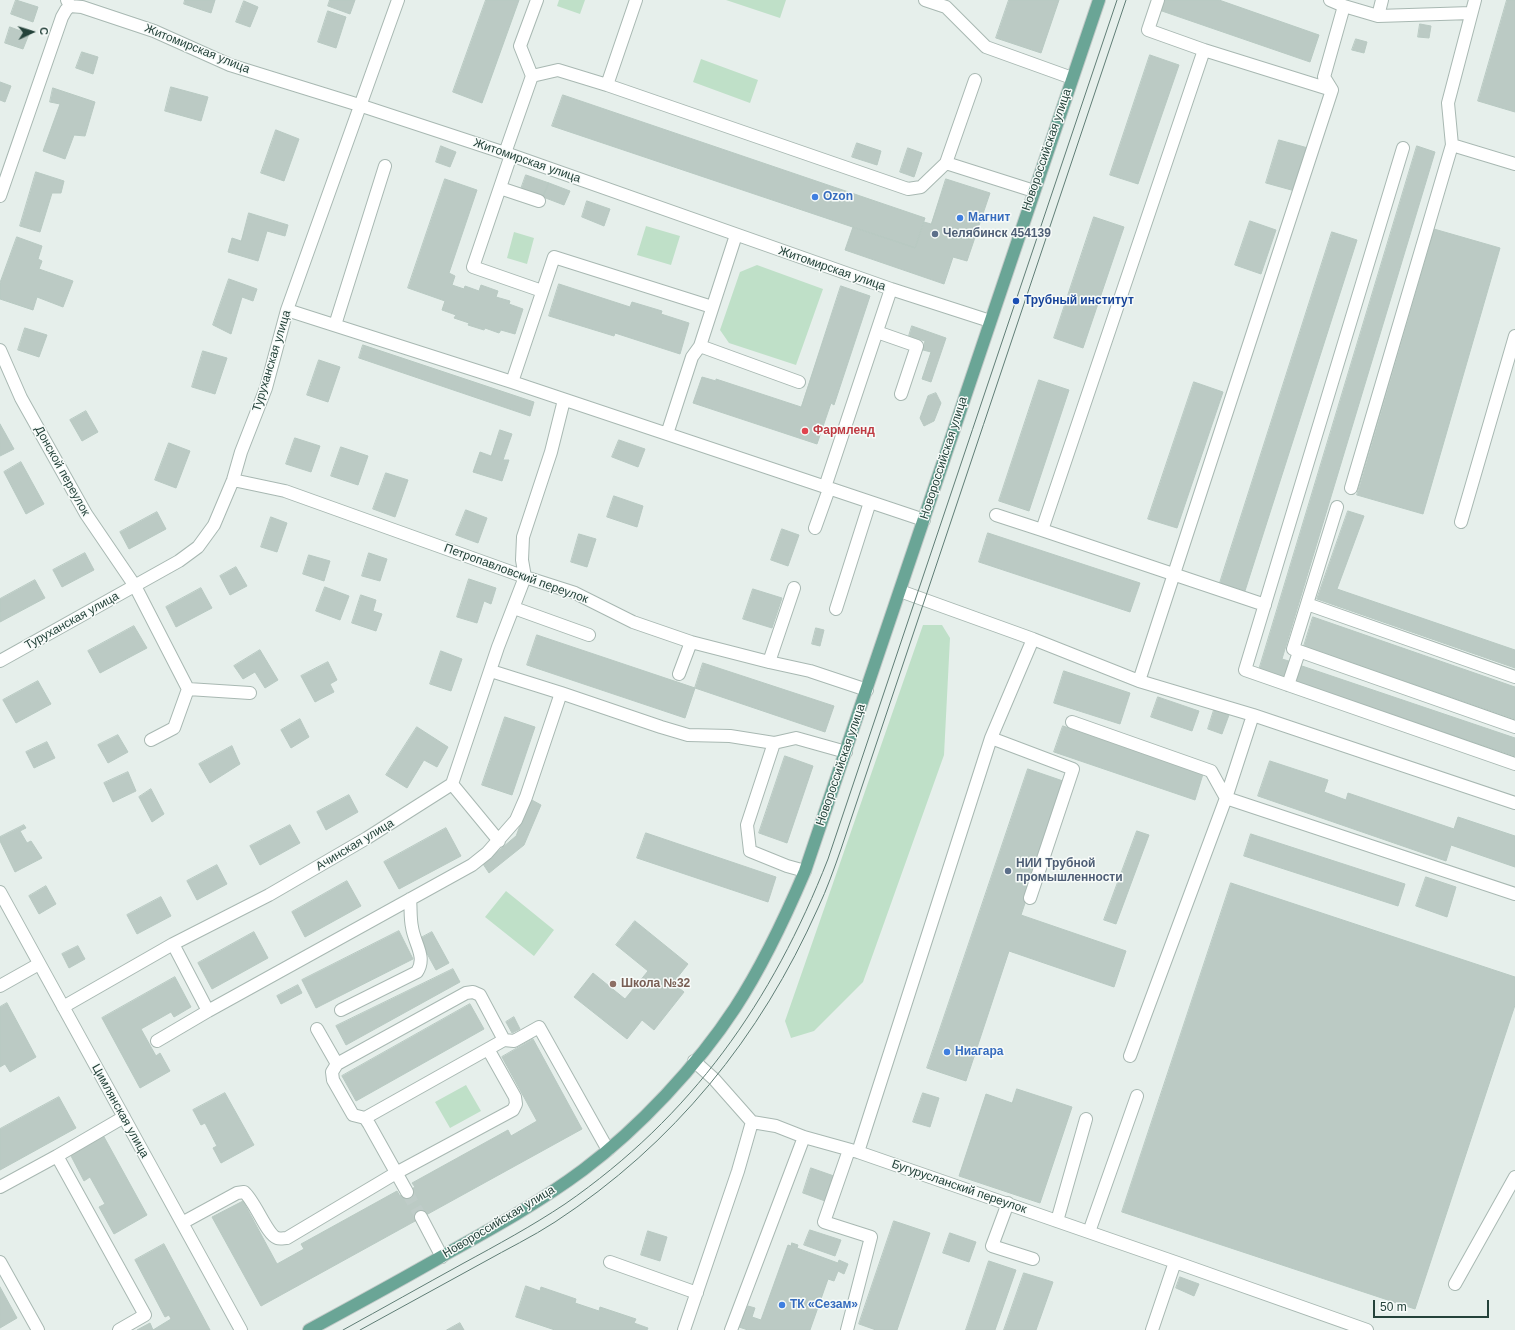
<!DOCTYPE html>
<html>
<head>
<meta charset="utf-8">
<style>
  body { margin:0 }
  #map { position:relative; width:1515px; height:1330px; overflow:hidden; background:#e6efeb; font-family:Arial,sans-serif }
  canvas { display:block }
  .north { position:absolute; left:12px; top:12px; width:40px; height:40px; -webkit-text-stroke:3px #f7fbf9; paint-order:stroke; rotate:86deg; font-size:11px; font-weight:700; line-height:16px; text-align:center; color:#24423a }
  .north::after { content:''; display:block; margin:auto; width:14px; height:18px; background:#24423a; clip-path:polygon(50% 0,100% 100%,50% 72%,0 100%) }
  .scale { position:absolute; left:1373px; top:1300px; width:116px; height:18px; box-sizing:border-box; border:2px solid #24423a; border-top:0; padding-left:5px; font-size:12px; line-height:14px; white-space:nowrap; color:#24423a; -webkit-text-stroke:3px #f7fbf9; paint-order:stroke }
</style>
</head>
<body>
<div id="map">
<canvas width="1515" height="1330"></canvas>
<div class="north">С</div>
<div class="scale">50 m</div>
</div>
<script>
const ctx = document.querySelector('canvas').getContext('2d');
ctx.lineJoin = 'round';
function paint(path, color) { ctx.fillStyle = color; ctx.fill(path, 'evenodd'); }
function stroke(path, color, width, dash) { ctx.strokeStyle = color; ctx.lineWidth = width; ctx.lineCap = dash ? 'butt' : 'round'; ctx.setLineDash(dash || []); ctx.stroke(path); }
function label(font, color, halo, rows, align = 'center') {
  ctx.font = font + ' Arial,sans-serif'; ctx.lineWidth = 3; ctx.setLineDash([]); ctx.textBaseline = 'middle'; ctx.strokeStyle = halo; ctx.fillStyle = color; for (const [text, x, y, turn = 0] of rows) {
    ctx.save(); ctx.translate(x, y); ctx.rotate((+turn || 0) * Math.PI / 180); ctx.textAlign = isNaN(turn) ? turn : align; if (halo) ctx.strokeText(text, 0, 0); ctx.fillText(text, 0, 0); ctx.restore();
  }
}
const green = new Path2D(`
  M559,0H585L580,14L557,6Z
  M726,0H786L780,18Z
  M701,59L758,80L750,103L693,82Z
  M646,226L680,236L671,265L637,255Z
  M514,232L534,238L527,264L507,258Z
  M757,265L823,289L796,365L729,343L720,330L740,272Z
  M923,625H942L950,638L944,755L863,982L814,1031L791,1038L785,1021Z
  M506,891L554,930L534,956L485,917Z
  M466,1085L481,1111L450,1128L435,1102Z`);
const building = new Path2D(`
  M16,0L38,7L33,22L11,14Z
  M185,0H215L211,13L184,4Z
  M330,0H355L350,14L328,6Z
  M486,0H519L482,103L453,92Z
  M1009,0H1059L1041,53L996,38Z
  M1163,0H1219L1319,35L1310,62L1159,10Z
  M1507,0H1515V112L1478,101Z
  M244,1L258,7L250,27L236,22Z
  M328,11L346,17L336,48L318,42Z
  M1420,24L1431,26L1429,38L1418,37Z
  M10,27L29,34L23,49L5,43Z
  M1356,39L1367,42L1364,53L1352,50Z
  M82,52L98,57L93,74L76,68Z
  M1150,55L1179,65L1138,184L1110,175Z
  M0,82L11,86L5,102L0,100Z
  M171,87L208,97L201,121L165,111Z
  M53,88L95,102L85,136L74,135L65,159L43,151L60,104L50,102Z
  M563,95L925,218L915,248L552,126Z
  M276,130L299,139L284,181L261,173Z
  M1279,140L1308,148L1295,191L1266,183Z
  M857,143L881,151L877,165L852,157Z
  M441,146L456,152L450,167L436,162Z
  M1417,146L1435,152L1282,659L1292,662L1287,678L1259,670Z
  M908,148L922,153L914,177L900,172Z
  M36,172L64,181L61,193H52L40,232L20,226Z
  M526,175L549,183L543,197L521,189Z
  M445,179L477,190L449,273L455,276L452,285L464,289L465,286L479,291L481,285L498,291L496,297L510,301L509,304L523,309L515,334L501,330L499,333L485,328L484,330L468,325L469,323L454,318L456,315L442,310L445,301L408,288Z
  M946,179L990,193L967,261L953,257L944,284L845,250L853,227L915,248L924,222L931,224Z
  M549,183L570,191L564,205L543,197Z
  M587,201L610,209L604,226L582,217Z
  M249,213L288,225L285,236L267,231L258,261L228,252L232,238L241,241Z
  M1094,217L1124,227L1083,348L1054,338Z
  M1250,221L1276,230L1261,274L1235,265Z
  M1434,229L1500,248L1423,514L1357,495Z
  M1332,232L1357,240L1244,594L1219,586Z
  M17,237L42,246L38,259L42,261L39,269L73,281L63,307L37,297L33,310L0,299V283Z
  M229,279L257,289L253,301L242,297L231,334L213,325Z
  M559,284L630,307L632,302L662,311L661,314L689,323L680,354L615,333L614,336L549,316Z
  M841,286L870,296L834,405L831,403L817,444L693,403L702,377L716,381V379L801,407Z
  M912,326L946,338L931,382L922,379L931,352L923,350L925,341L909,336Z
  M25,328L47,335L39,357L18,350Z
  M363,345L534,402L530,416L359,358Z
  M203,351L227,358L215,394L192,387Z
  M319,360L340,367L328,402L307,395Z
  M1039,380L1069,390L1029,511L999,501Z
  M1194,382L1223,392L1177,528L1148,519Z
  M936,393L941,403L934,421L924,426L920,418L928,396Z
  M86,411L98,432L82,441L70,420Z
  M0,424L14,449L0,456Z
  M500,430L512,434L503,460H509L502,481L473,472L480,452L491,456Z
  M295,438L320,446L311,472L286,464Z
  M619,440L645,449L638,467L612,457Z
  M169,443L190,451L176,488L155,480Z
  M341,447L368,456L358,485L331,476Z
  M21,462L44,504L26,514L4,472Z
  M386,473L408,480L395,517L373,509Z
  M614,496L643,506L637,527L607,517Z
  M466,510L487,518L478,543L456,535Z
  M1348,511L1364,516L1337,589L1515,650V668L1317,599Z
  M157,512L166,529L129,549L120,532Z
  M271,517L287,523L277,552L261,547Z
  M782,529L799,535L788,566L771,560Z
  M988,533L1140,583L1130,612L979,562Z
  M579,534L596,539L587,567L571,562Z
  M85,553L94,570L62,587L53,570Z
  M369,553L387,559L380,581L362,576Z
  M309,555L330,561L324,581L303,574Z
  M236,567L247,586L230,595L220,576Z
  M469,579L496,588L491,604L484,601L477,623L457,617Z
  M35,580L45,598L0,622V599Z
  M325,587L349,596L340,620L316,611Z
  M201,588L212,608L176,627L166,607Z
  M753,589L782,598L772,628L743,619Z
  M361,595L376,600L373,611L382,614L376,631L352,623Z
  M1313,617L1515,687V719L1304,646Z
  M134,626L147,648L100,673L88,651Z
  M816,628L824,630L820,646L812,644Z
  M537,635L695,688L685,718L527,665Z
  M260,650L278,680L265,688L255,672L243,679L234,666Z
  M441,651L462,659L451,691L430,684Z
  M328,662L337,680L330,684L334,692L315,702L301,676Z
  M703,663L834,706L825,732L695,688Z
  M1299,665L1515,738V756L1293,681Z
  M1064,671L1130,693L1120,724L1054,703Z
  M38,681L51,704L16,723L3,700Z
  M1158,697L1199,711L1192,731L1151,717Z
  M1214,710L1229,715L1222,734L1208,729Z
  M505,717L535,727L512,795L482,785Z
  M300,719L309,737L291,748L281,730Z
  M1063,726L1203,774L1195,800L1054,752Z
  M417,727L448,747L437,767L424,760L407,788L386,775Z
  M118,735L128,752L108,763L98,745Z
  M47,742L55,758L34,768L26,752Z
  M232,746L240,764L210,783L199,764Z
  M785,756L813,766L787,843L759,833Z
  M1270,761L1328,780L1324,792L1346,800L1348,793L1454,829L1458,817L1515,836V867L1451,845L1446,861L1258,796Z
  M1028,769L1066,782L1021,915L1126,951L1114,987L1009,951L966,1081L927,1068Z
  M128,772L136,791L113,802L104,783Z
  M151,789L164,814L152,822L139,797Z
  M349,795L358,812L326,830L317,812Z
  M530,799L541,805L524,845L489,873L483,864L516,836Z
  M24,825L26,828L20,831L27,843L31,841L42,858L15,872L0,841V837Z
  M290,825L300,843L260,865L250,846Z
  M446,828L461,856L399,889L384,862Z
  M1137,831L1149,835L1116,924L1104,920Z
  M646,833L776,877L768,902L637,858Z
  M1251,834L1405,884L1398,906L1244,856Z
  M217,865L227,884L197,900L187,881Z
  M1426,877L1456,887L1447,917L1416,906Z
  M347,881L361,906L305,937L292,912Z
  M1231,883L1515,977V1005L1415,1309L1122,1212Z
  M46,886L56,904L39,914L29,896Z
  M161,897L171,916L137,934L127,915Z
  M635,921L688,964L673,983L684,992L654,1030L642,1020L627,1039L574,997L593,973L625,999L648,971L616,945Z
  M399,931L413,959L316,1008L302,980Z
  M254,932L268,958L212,989L198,963Z
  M432,932L449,963L436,970L419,939Z
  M78,946L85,959L69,968L62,954Z
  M453,969L460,982L346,1045L336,1026Z
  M175,977L191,1007L174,1017L171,1012L141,1029L156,1056L160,1053L170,1071L140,1088L102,1018Z
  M298,985L302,993L281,1004L277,996Z
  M7,1003L36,1057L10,1072L5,1064L0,1067V1007Z
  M470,1004L484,1029L356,1101L342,1076Z
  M514,1017L520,1029L512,1033L506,1022Z
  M533,1039L582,1129L261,1306L212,1217L243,1201L277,1264L304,1249L301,1244L397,1191L400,1196L415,1187L412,1183L508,1130L511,1136L537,1121L502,1057Z
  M1017,1089L1072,1107L1040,1203L959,1176L986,1094L1012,1103Z
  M225,1093L254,1145L221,1163L213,1148L217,1146L205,1123L201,1125L193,1110Z
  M923,1093L939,1098L930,1127L913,1122Z
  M59,1097L76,1128L0,1170V1129Z
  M103,1135L147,1215L114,1234L99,1207L105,1204L90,1177L84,1181L70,1154Z
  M811,1168L834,1176L825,1201L803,1193Z
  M894,1221L930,1233L897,1330H876L859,1324Z
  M810,1230L841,1240L835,1256L804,1245Z
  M648,1231L667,1237L660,1261L641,1255Z
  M950,1233L976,1242L969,1262L943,1253Z
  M792,1243L798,1245L797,1248L838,1263L839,1260L848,1264L844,1274L838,1271L834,1281L828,1279L810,1330H748L739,1327L748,1306L755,1308L752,1317L761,1320L788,1245L791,1246Z
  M164,1244L210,1330H137L150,1323L153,1330L171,1319L169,1315L165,1317L135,1260Z
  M989,1261L1016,1270L995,1330H966Z
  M1024,1273L1053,1282L1036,1330H1004Z
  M1180,1277L1199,1284L1194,1296L1176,1288Z
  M526,1286L540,1291L541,1287L576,1299L575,1303L599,1311L600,1307L636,1319L634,1323L648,1328L647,1330H555L516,1317Z
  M0,1287L17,1318L0,1328Z
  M460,1323L464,1330H447Z`);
const minorTunnel = new Path2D(`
  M407,1192L421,1217`);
const minor = new Path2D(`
  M67,0L70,6L82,7L154,31L230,65L359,105L511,155L891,289L990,321
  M925,0L946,7L986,47L1072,78
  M1158,0L1148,30L1204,50
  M1330,0L1344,6L1378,16L1471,13
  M1475,0L1448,103L1452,145L1515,164
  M1378,16L1382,0
  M532,76L558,70L607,85L908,189L921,187L946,163L1034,191
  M607,85L636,0
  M1403,148L1245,670L1515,764
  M505,153L532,76L520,46L537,0
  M511,155L473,267L542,291
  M946,163L975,80
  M500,188L539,201
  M0,196L62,17L66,10L70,6
  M287,310L512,382L924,520
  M335,325L385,166
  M877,332L917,346L901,394
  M700,346L799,382
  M0,350L21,398L86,514L135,586L188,689L174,728L151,740
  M512,382L554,257L712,307
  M667,434L692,357L700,346L736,235
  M233,480L285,491L525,577L575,593L633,622L691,642L769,662L810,671L867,690
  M825,487L891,289
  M1351,488L1452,145
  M1337,507L1293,649L1515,727
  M996,515L1042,530
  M1461,522L1515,336
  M815,528L829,489
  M900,591L1033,639L1139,681L1253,715L1226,798L1130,1056
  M1307,604L1515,677
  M1265,605L1042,530L1204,50L1332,90
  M514,608L589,635
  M836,609L870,502
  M0,661L179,561L198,547L214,525L233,480L241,452L266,388L287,310L398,0
  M769,662L794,588
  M491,671L561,693
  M679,674L691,642
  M1139,681L1332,90L1324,77L1344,6
  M1288,685L1299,652
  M188,689L250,693
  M1253,715L1515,803
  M1072,722L1211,771L1226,798L1515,894
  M991,738L1073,769L1030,898
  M774,743L747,825L750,851L787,866L805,871
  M452,784L499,841
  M0,892L241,1330
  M173,944L208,1011
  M0,986L39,964
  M63,1007L173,944L269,895L367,838L452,784L498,647L525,577L522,560L523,537L551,452L564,400
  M341,1010L417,972C427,957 414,943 412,927C410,918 411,908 410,899
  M317,1029L337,1064L332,1072L333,1080L353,1115L365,1118L369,1124L407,1192
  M157,1041L208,1011L472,865L487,853L516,820L526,797L561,693L661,727L688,735L730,736L774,743L796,738L846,752
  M694,1061L714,1079L752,1122L776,1126L804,1137L858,1152L1175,1262L1152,1330
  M337,1064L466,993L473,992L480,995L504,1040
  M365,1118L504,1040L514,1041L539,1027L608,1150
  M858,1152L991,738L1033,639
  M57,1156L145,1315L119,1330
  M0,1187L57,1156L124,1117
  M1008,1203L992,1246L1033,1259
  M421,1217L442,1257
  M1057,1221L1086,1119
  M182,1223L237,1193L244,1192C255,1201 267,1235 277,1238C280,1239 284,1238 287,1238L396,1173L513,1110L516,1104L515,1097L488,1049
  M1089,1232L1137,1096
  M0,1262L38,1330
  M610,1262L697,1293
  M1175,1262L1367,1330
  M1455,1284L1515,1177
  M684,1330L738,1171L752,1122
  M731,1330L804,1137
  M847,1330L871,1237L824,1222L849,1150`);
const major = new Path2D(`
  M309,1330C355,1305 401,1280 446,1254C493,1228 540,1202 583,1170C639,1128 697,1066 735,1008C763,965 785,918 805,871L1099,0`);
const tram = new Path2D(`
  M343,1330C383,1308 422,1286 462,1264C497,1245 532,1226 565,1204C692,1116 772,1002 828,859L1117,0
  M360,1330C401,1307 443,1285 484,1262C507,1249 532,1237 555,1222C674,1144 760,1038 818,908C827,889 834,869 841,849L1126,0`);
const markers = [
  [815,197,4,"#3f7fe0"],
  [960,218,4,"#3f7fe0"],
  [935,234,4,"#5c6f8a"],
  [1016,301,4,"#1a4fb4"],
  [805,431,4,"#e0444e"],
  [1008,871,4,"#5c6f8a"],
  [613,984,4,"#8d6e63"],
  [947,1052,4,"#3f7fe0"],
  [782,1305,4,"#3f7fe0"]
];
const streetNames = [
  ["Житомирская улица",197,49,22],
  ["Новороссийская улица",1047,150,-71],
  ["Житомирская улица",527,161,19],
  ["Житомирская улица",832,269,19],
  ["Туруханская улица",272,361,-73],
  ["Новороссийская улица",944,458,-72],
  ["Донской переулок",62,471,61],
  ["Петропавловский переулок",516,574,20],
  ["Туруханская улица",72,621,-29],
  ["Новороссийская улица",841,765,-71],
  ["Ачинская улица",355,845,-31],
  ["Цимлянская улица",120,1111,61],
  ["Бугурусланский переулок",959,1187,19],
  ["Новороссийская улица",499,1222,-31]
];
const shopNames = [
  ["Ozon",823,197],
  ["Магнит",968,218],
  ["Ниагара",955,1052],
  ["ТК «Сезам»",790,1305]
];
const serviceNames = [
  ["Челябинск 454139",943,234],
  ["НИИ Трубной",1016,864],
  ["промышленности",1016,878]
];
const transitNames = [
  ["Трубный институт",1024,301]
];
const healthNames = [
  ["Фармленд",813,431]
];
const educationNames = [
  ["Школа №32",621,984]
];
paint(green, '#bfe0c8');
paint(building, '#bbcac4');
stroke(building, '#b8c9c2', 1);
stroke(minorTunnel, '#bfccc8', 12, [12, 6]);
stroke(minor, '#a8b8b2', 14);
stroke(major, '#c2cac8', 14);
stroke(minor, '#fff', 12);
stroke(major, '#6aa596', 12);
stroke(tram, '#5f7d75', 1);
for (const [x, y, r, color] of markers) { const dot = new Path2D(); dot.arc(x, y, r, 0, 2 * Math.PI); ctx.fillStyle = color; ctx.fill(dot); stroke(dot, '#f7fbf9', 1.5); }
label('12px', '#24423a', '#f7fbf9', streetNames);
label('bold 12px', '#366cbe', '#f7fbf9', shopNames, 'left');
label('bold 12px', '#4e5e75', '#f7fbf9', serviceNames, 'left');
label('bold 12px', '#164399', '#f7fbf9', transitNames, 'left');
label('bold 12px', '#be3a42', '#f7fbf9', healthNames, 'left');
label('bold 12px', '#785e54', '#f7fbf9', educationNames, 'left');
</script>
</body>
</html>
